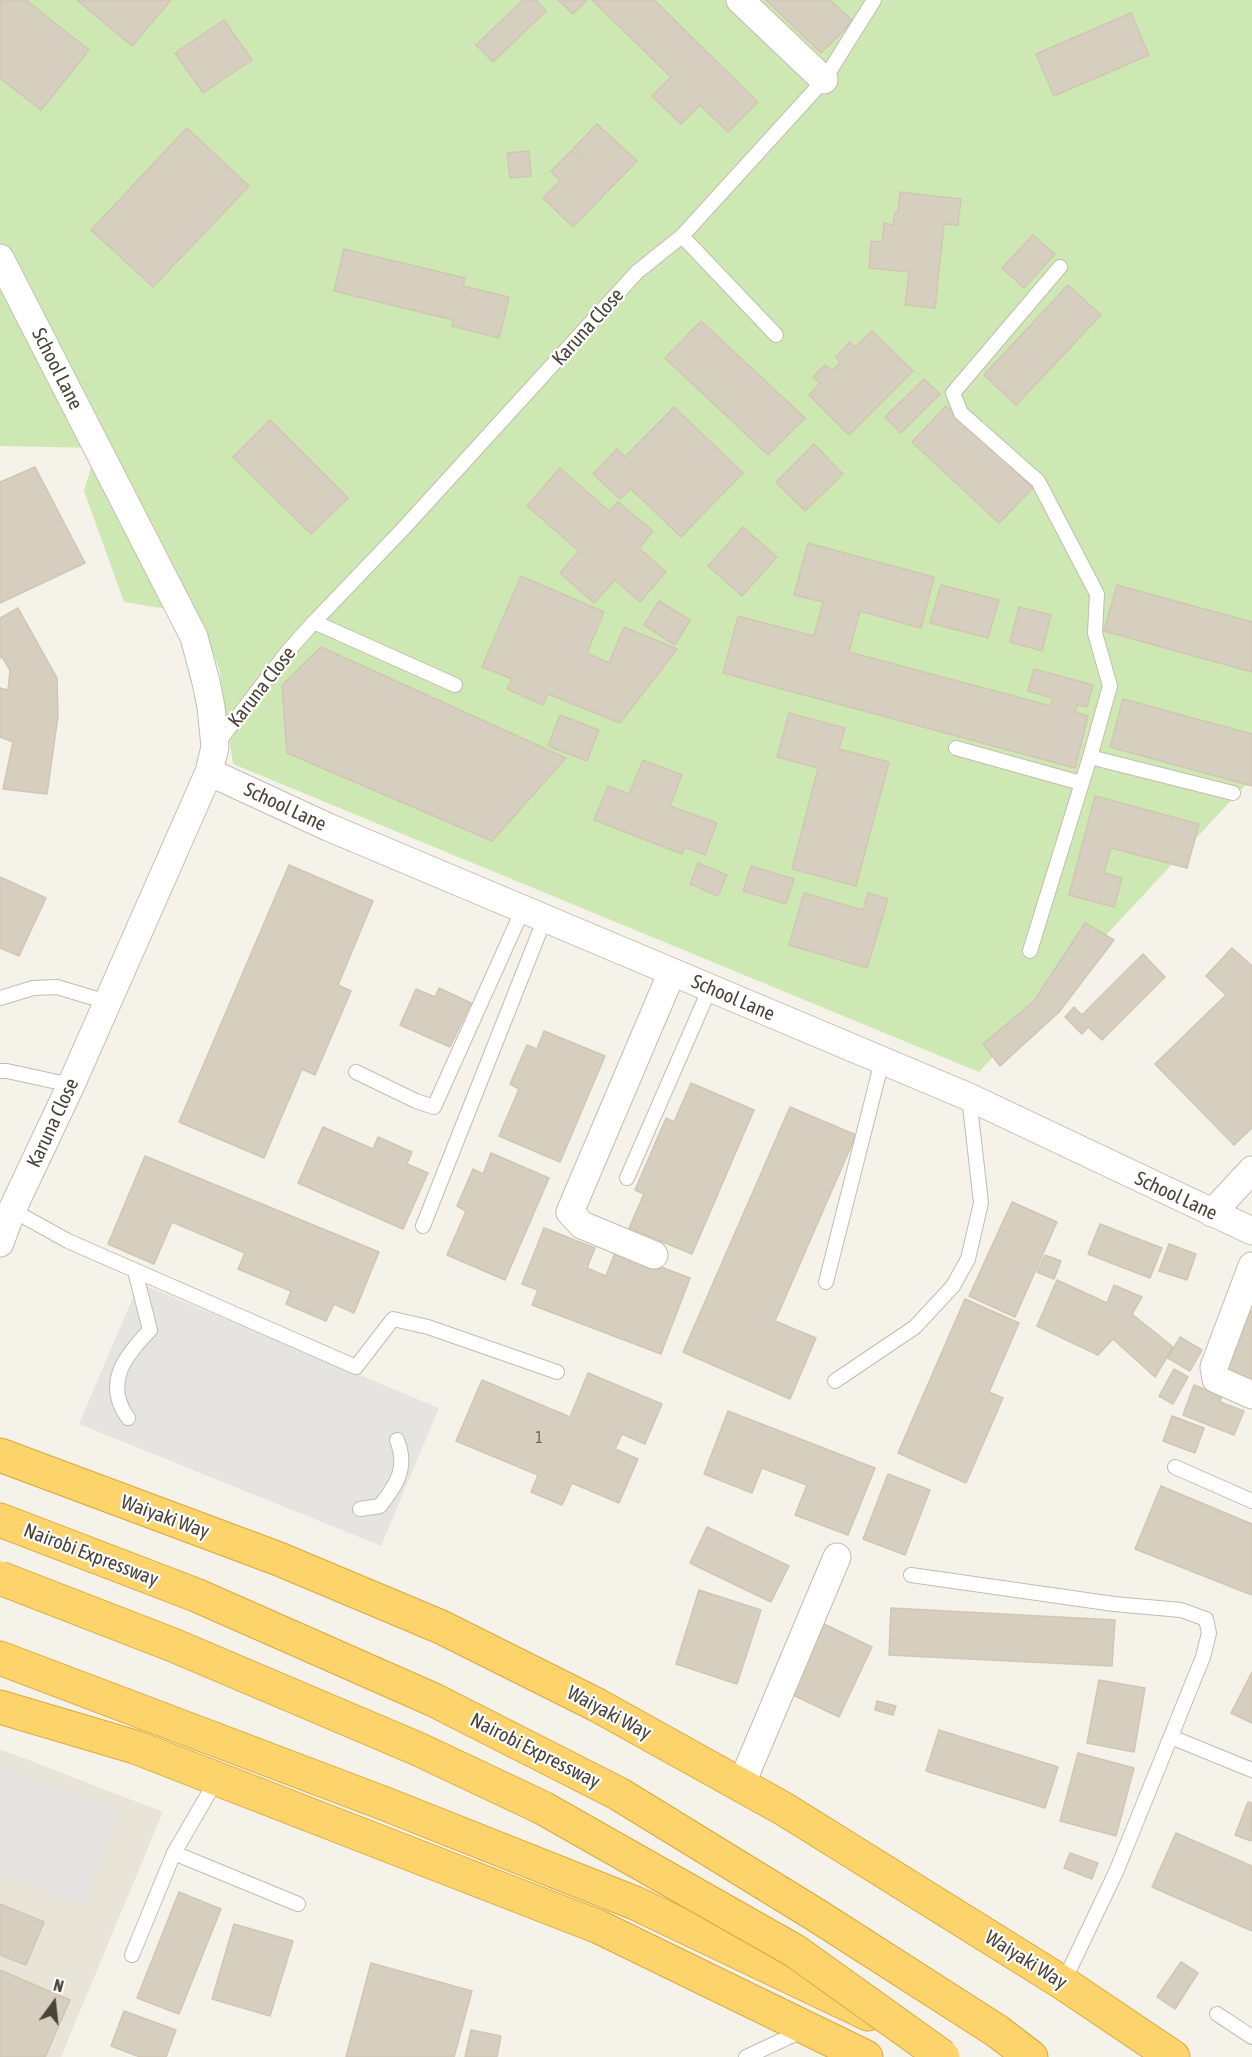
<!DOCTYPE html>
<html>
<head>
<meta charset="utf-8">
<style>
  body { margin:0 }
  #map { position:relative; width:1252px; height:2057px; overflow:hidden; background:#f5f2ea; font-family:"Asap Condensed",sans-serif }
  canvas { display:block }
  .north { position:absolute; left:24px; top:1973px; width:60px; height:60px; -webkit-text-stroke:4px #fff; paint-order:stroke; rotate:15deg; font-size:16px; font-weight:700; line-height:24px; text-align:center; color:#494338 }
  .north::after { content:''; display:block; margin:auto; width:21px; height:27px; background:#494338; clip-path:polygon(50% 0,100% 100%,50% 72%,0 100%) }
</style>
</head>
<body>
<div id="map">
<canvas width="1252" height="2057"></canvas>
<div class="north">N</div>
</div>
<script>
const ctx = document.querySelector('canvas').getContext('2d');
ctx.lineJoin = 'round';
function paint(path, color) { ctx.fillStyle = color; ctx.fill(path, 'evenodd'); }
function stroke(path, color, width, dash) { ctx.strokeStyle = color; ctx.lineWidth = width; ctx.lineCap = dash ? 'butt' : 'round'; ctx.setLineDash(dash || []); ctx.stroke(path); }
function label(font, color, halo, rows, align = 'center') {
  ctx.font = font + ' "Asap Condensed",sans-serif'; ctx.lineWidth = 4.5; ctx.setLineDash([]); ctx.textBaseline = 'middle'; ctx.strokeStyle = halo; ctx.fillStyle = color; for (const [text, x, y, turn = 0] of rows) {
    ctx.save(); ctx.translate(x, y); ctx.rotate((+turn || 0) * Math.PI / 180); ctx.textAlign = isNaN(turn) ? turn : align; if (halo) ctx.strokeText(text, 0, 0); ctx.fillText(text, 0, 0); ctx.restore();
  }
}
const residential = new Path2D(`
  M0,1749L163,1812L61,2057H0Z`);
const green = new Path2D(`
  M0,0H1252V778L979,1072L233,764L219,668L197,614L124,602L84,491L97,448L0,446Z`);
const parking = new Path2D(`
  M139,1283L439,1408L381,1546L79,1424Z
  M3,1766L120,1812L83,1905L0,1873V1773Z`);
const building = new Path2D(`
  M0,0H26L89,50L41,110L0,78Z
  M77,0H171L132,46Z
  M523,0H536L546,11L493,62L476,45Z
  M558,0H587L573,14Z
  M592,0H654L758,102L728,132L700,105L681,124L652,96L671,77Z
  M766,0H830L853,21L821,53Z
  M1131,13L1149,55L1054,96L1036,54Z
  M224,20L252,60L203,93L175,53Z
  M597,124L637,161L573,227L543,198L560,181L551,171L572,150L582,159L583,157L574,148Z
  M187,128L249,186L153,287L91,230Z
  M529,151L531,176L510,178L507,153Z
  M900,192L961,199L958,225L944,224L935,308L905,305L909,272L869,268L871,241L882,242L884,223L893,225L895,212H898Z
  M1033,235L1055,254L1024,288L1002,268Z
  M344,249L465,278L463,286L509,297L499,338L452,326L453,320L334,291Z
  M1068,285L1101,315L1016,405L984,375Z
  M701,321L805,418L768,455L665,358Z
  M872,331L913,371L849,435L809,395L820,383L813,377L825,365L832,371L841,362L836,357L850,342L855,347Z
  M924,379L940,394L901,433L885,417Z
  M946,406L1033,488L999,523L912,442Z
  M674,407L743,473L681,537L631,489L620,499L593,474L617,449L625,457Z
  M270,420L348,498L311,534L233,457Z
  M814,444L843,474L805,511L776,482Z
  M35,467L85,563L0,603V482Z
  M560,468L609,511L618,502L653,531L639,548L666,572L640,602L615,580L594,603L560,573L579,551L527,506Z
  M743,527L777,557L742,596L708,566Z
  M808,543L934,577L921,628L860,611L849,652L1051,706L1053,698L1028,691L1034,669L1093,685L1087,707L1077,705L1075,712L1088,716L1075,768L723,673L738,616L814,636L823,602L794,595Z
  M521,576L604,612L587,653L609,663L624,627L677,649L620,723L548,694L543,705L507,689L512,679L482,667Z
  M941,585L999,600L988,638L930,623Z
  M1117,585L1252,622V672L1104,631Z
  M659,601L690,620L675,645L644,625Z
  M1019,607L1051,615L1042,651L1010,642Z
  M18,608L57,678L58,716L47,794L3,789L13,742L0,737V688L8,690L10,670L2,657L0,658V618Z
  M321,647L566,758L492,841L287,753L282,685Z
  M1123,699L1252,734V786L1110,747Z
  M789,713L845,728L839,749L889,762L856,886L792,869L818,768L777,757Z
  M560,715L599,730L587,761L548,746Z
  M643,760L682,775L670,806L717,823L705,855L685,847L682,854L594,820L608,786L629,794Z
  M1095,796L1199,824L1187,868L1111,848L1104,873L1122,878L1114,907L1069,895Z
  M698,863L727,875L718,896L690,884Z
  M289,865L373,901L338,985L351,991L315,1075L302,1069L264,1158L179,1122Z
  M751,866L794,879L786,904L743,891Z
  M0,877L46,898L19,956L0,948Z
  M804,893L863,910L868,893L888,899L867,968L789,945Z
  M1085,923L1114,940L1059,1012L1000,1066L983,1044L1034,1001Z
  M1232,948L1252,966V1128L1234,1145L1155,1064L1226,995L1206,976Z
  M1143,954L1165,977L1102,1040L1088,1027L1082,1034L1065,1017L1074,1007L1082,1015Z
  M439,988L471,1003L450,1047L400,1025L416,989L435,997Z
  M544,1031L605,1056L560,1162L499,1136L519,1089L510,1084L527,1045L537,1049Z
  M691,1083L754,1110L692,1254L629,1228L644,1194L635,1190L666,1118L674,1122Z
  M790,1107L856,1135L775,1321L816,1338L790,1399L683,1352Z
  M323,1127L373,1149L378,1137L412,1152L407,1164L428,1173L403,1229L298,1183Z
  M491,1153L549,1178L505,1280L447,1255L466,1211L457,1206L473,1169L483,1174Z
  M145,1156L379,1252L354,1313L334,1304L326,1321L286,1304L291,1291L238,1269L245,1253L172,1222L154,1264L108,1244Z
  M1012,1202L1057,1222L1015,1317L969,1296Z
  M1100,1224L1162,1248L1150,1278L1088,1254Z
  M544,1228L595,1248L587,1268L606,1276L616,1250L690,1278L661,1354L532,1305L538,1290L522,1284Z
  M1169,1244L1196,1254L1187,1280L1159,1271Z
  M1045,1255L1061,1261L1054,1279L1037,1272Z
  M1057,1280L1107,1303L1114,1285L1142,1297L1132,1314L1173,1347L1155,1377L1113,1339L1098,1355L1037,1326Z
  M965,1299L1019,1323L989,1392L1003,1398L966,1483L898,1453Z
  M1250,1311H1252V1381L1227,1371Z
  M1180,1337L1202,1350L1190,1371L1168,1358Z
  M1174,1369L1188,1377L1173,1404L1159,1396Z
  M588,1373L662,1404L645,1444L622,1434L615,1449L638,1459L619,1503L572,1483L562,1505L531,1492L538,1475L456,1441L482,1380L570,1417Z
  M1194,1385L1222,1396L1220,1402L1244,1411L1234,1435L1183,1415Z
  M728,1411L875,1468L848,1535L795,1515L807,1485L762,1468L752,1493L704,1474Z
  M1172,1416L1204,1428L1195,1453L1163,1441Z
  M888,1474L930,1490L905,1555L863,1539Z
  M1161,1486L1252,1524V1595L1135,1549Z
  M707,1527L789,1566L771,1602L690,1563Z
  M699,1590L761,1610L737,1684L676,1664Z
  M891,1608L1115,1620L1112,1666L889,1655Z
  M822,1623L872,1647L839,1717L789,1693Z
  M1252,1672V1723L1231,1713Z
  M1099,1680L1145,1688L1134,1752L1087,1743Z
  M877,1701L896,1706L893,1715L875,1710Z
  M939,1730L1058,1767L1045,1808L926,1771Z
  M1078,1753L1134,1768L1116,1836L1060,1821Z
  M1248,1802L1252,1803L1251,1841L1235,1835Z
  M1176,1833L1252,1866V1931L1152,1887Z
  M1070,1853L1098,1863L1092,1879L1064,1868Z
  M179,1892L221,1909L179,2014L137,1998Z
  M0,1904L44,1922L26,1965L0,1955Z
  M234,1924L293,1941L270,2016L212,1999Z
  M1181,1962L1198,1973L1175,2009L1157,1997Z
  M371,1963L472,1991L454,2057H346Z
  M0,1970L70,2000L45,2057H0Z
  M124,2011L176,2030L166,2057H140L111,2046Z
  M471,2030L501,2036L497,2057H465Z`);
const lane = new Path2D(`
  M682,236L776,335
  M314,622L455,685
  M216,745L288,651L314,622L403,529L637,272L682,236L824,80L874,0
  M956,748L1081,783
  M1090,757L1233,793
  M1030,951L1090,757L1110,686L1095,633L1097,594L1038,481L961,413L953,393L1060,267
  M0,998L33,988L57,987L107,1002
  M0,1071H7L71,1085
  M356,1072L416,1101L434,1107L523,909
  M627,1178L710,988
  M12,1210L68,1241L356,1367L393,1319L428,1327L557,1372
  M423,1226L545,918
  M826,1282L882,1061
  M835,1381L915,1327L953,1286L968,1259L981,1203L969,1097
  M128,1418C103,1383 125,1356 150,1330L135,1271
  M1175,1467L1252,1501
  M360,1509L380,1506C397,1484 408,1468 397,1440
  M911,1575L1114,1604L1181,1610L1206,1619L1209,1633L1203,1657L1116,1872L1063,1983
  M1171,1737L1252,1770
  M174,1853L298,1904
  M132,1955L174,1853L217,1779
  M1217,2014L1252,2037
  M746,2057L804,2030`);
const street = new Path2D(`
  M740,0L824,80
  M0,258L194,637L206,682L211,707L215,747L209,772L71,1085L12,1210L0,1243
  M209,772L328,827L969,1097L1252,1231
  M1212,1213L1252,1170
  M654,1255L582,1225L570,1212L672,972
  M1252,1266L1214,1367L1216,1379L1252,1395
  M741,1785L837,1557`);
const highway = new Path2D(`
  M0,1455L279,1559L441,1627L597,1705L784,1809L1063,1983L1173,2057
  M0,1520L196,1595L434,1700L619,1794L816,1915L997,2031L1031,2057
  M0,1658L383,1803L635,1903L868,2014
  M0,1707L135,1747L599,1927L866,2057`);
const highwayBridge = new Path2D(`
  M0,1578L173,1645L418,1749L543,1808L795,1951L943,2057`);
const numberNames = [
  ["1",539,1438]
];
const streetNames = [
  ["Karuna Close",588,327,-48],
  ["School Lane",57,369,63],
  ["Karuna Close",262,687,-52],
  ["School Lane",285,807,25],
  ["School Lane",733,998,23],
  ["Karuna Close",53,1123,-65],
  ["School Lane",1176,1196,25],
  ["Waiyaki Way",165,1517,20],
  ["Nairobi Expressway",91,1555,21],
  ["Waiyaki Way",609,1713,28],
  ["Nairobi Expressway",535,1751,27],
  ["Waiyaki Way",1026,1960,32]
];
paint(residential, '#e9e4d8');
paint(green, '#cee8b3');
paint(parking, '#e6e4e1');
paint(building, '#d6cebf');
stroke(building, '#d1c6b2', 1.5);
stroke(lane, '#c3bdaf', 16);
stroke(street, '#c3bdaf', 29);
stroke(highway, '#dda83b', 35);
stroke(lane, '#fff', 14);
stroke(street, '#fff', 27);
stroke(highway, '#fdd36c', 33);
stroke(highwayBridge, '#dda83b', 35, []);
stroke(highwayBridge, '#fdd36c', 33);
label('16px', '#6c665a', null, numberNames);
label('20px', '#494338', '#fff', streetNames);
</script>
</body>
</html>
